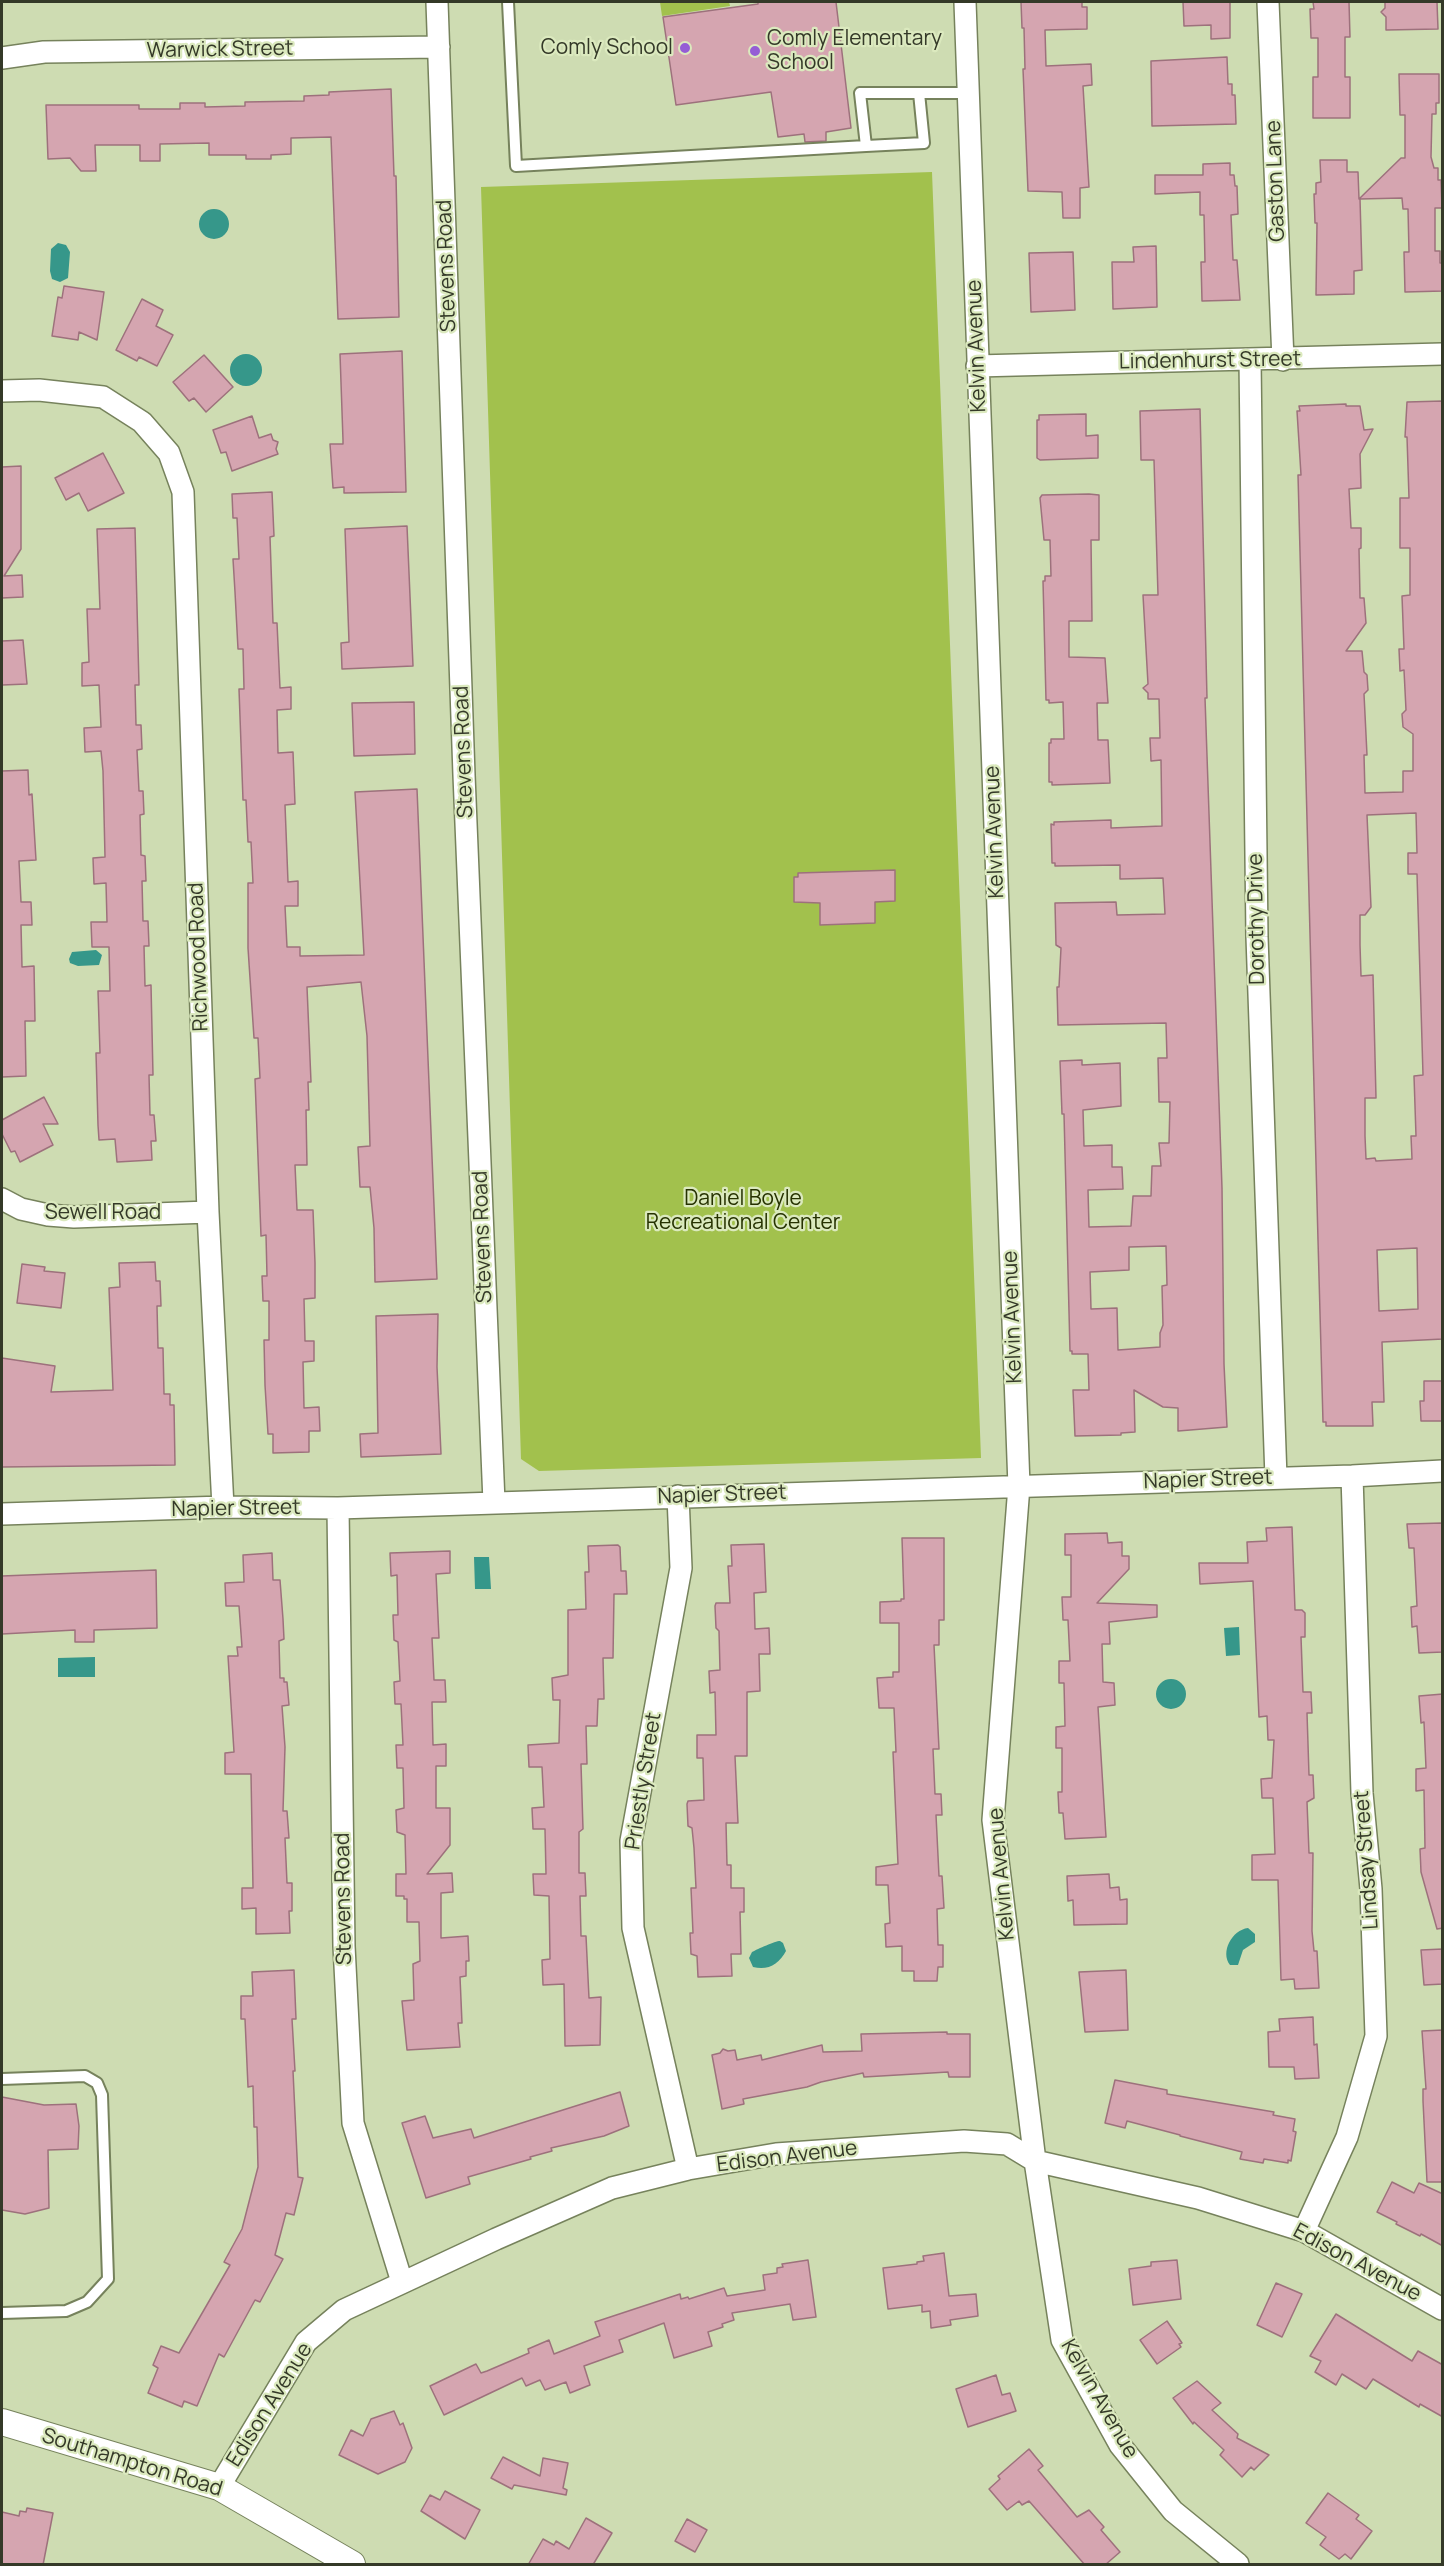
<!DOCTYPE html>
<html>
<head>
<meta charset="utf-8">
<style>
  body { margin:0 }
  #map { position:relative; width:1444px; height:2566px; overflow:hidden; background:#cedcb2; font-family:Manrope,sans-serif }
  canvas { display:block }
  .frame { position:absolute; inset:0; border:3px solid #343928; pointer-events:none }
</style>
</head>
<body>
<div id="map">
<canvas width="1444" height="2566"></canvas>
<div class="frame"></div>
</div>
<script>
const ctx = document.querySelector('canvas').getContext('2d');
ctx.lineJoin = 'round';
function paint(path, color) { ctx.fillStyle = color; ctx.fill(path, 'evenodd'); }
function stroke(path, color, width, dash) { ctx.strokeStyle = color; ctx.lineWidth = width; ctx.lineCap = dash ? 'butt' : 'round'; ctx.setLineDash(dash || []); ctx.stroke(path); }
function label(font, color, halo, rows, align = 'center') {
  ctx.font = font + ' Manrope,sans-serif'; ctx.lineWidth = 4.5; ctx.setLineDash([]); ctx.textBaseline = 'middle'; ctx.strokeStyle = halo; ctx.fillStyle = color; for (const [text, x, y, turn = 0] of rows) {
    ctx.save(); ctx.translate(x, y); ctx.rotate((+turn || 0) * Math.PI / 180); ctx.textAlign = isNaN(turn) ? turn : align; if (halo) ctx.strokeText(text, 0, 0); ctx.fillText(text, 0, 0); ctx.restore();
  }
}
const green = new Path2D(`
  M660,2H729L730,6L662,16Z
  M932,172L981,1458L539,1471L521,1459L481,187Z`);
const water = new Path2D(`
  M199 224a15 15 0 1 1 30 0a15 15 0 1 1-30 0Z
  M58,243L66,245L70,252L68,278L60,282L52,279L50,271L51,249Z
  M230 370a16 16 0 1 1 32 0a16 16 0 1 1-32 0Z
  M96,950L102,955L99,965L78,966L70,963L69,959L72,952Z
  M474,1557H489L491,1589H475Z
  M1239,1627L1240,1655L1226,1656L1224,1628Z
  M95,1657V1677H58V1658Z
  M1156 1694a15 15 0 1 1 30 0a15 15 0 1 1-30 0Z
  M1248,1928L1255,1934V1942L1243,1950L1238,1965H1230C1220,1952 1232,1930 1248,1928Z
  M780,1941L783,1943L786,1951C779,1964 768,1971 753,1967L749,1958L752,1952C758,1949 775,1941 780,1941Z`);
const building = new Path2D(`
  M758,2H836L851,128L826,132V141L805,142L804,134L778,137L771,92L676,105L663,17L758,4Z
  M1021,2H1082V7H1087V29L1045,30L1046,66L1091,64L1092,85L1083,86L1089,187L1080,188V218H1063L1062,192L1028,191L1023,69H1025L1024,28H1022Z
  M1183,2H1230V38L1211,39V25L1184,26Z
  M1313,2H1349L1350,37H1345V77H1350V118H1313V77H1318V38H1311L1310,9H1314Z
  M1385,2H1437L1438,29L1386,30V17L1381,12L1385,8Z
  M1227,57L1228,84H1232V95H1235L1236,124L1152,126L1151,61Z
  M1399,74H1439V103H1436V114H1432L1431,157L1434,168H1438V180H1441L1442,208H1435V251H1440V263H1443V291L1405,292L1404,252H1409L1408,209H1403L1402,198L1360,199L1362,270L1354,271V294L1316,295L1317,223H1315L1314,194H1316V183L1321,182L1320,160H1347V172H1358L1359,199L1401,158H1405V115H1400Z
  M391,89L394,176H396L399,317L338,319L331,137L291,138V154L271,155V159H246V155H209V143L160,144V161H140V145H95L96,171H81L70,158L48,159L46,105H139V109H180V103H205V107L245,106V102L304,101V96L329,95V92Z
  M1230,163V175H1234L1235,186H1237L1238,214L1231,215L1233,260H1237L1240,300L1202,301L1201,262H1205L1204,215H1200V192L1155,194V175H1203V164Z
  M1156,246L1157,307L1113,309L1112,262H1134L1133,247Z
  M1073,252L1075,310L1031,312L1029,253Z
  M64,286L104,292L97,340L79,332L78,340L52,336L58,297L62,298Z
  M142,299L163,310L156,326L173,335L157,366L139,357L137,361L116,350Z
  M402,351L406,492L344,493V487L333,488L330,444H343V440L340,354Z
  M204,355L233,387L206,412L194,398L189,401L173,382Z
  M1443,401V1339L1382,1342L1384,1402H1372L1373,1426H1326V1422H1323L1318,1240L1298,475H1301L1297,411H1300L1299,406L1346,404V406H1360L1364,430L1373,429L1360,454L1361,488L1349,489L1351,528H1361V548L1359,549L1360,598H1364L1366,623L1346,651H1362L1364,672L1367,675L1368,690L1364,694L1367,755H1364L1365,793L1403,792V771H1413V734L1403,727L1402,714L1406,710L1404,670L1400,671L1399,649H1404L1402,596L1410,595V548H1400V498H1409L1407,437H1405L1407,402ZM1416,813L1417,853H1408V874H1417L1423,1075L1414,1076L1416,1136H1411L1412,1159L1376,1161L1375,1158L1366,1159L1365,1136V1098H1376L1373,975L1361,976L1360,945V915H1365L1371,907L1367,815ZM1417,1248L1418,1309L1379,1311L1377,1250Z
  M1200,409L1207,698H1205L1222,1188L1224,1364L1227,1427L1178,1431V1408L1163,1407L1134,1390L1135,1432L1121,1433V1435L1075,1436L1073,1390H1089L1088,1354H1072V1351H1070L1064,1114H1062L1060,1061L1082,1060V1065L1120,1063L1121,1106L1083,1110L1084,1146L1112,1145V1167H1122L1123,1189L1088,1190L1089,1227L1131,1226L1133,1196H1151L1152,1166H1161L1159,1143H1169L1170,1102H1159L1158,1058H1167L1166,1023L1058,1025L1057,987H1059L1061,948L1056,945L1055,903L1116,902L1117,915L1165,914L1163,878L1120,879V865L1055,866V863H1052L1051,824L1054,825V822L1111,820V828L1162,826L1161,760L1151,761L1150,738H1160L1159,699H1148V693L1143,688L1148,684L1143,595H1158L1154,460H1141L1140,411ZM1166,1246L1167,1285L1162,1286L1163,1325L1160,1333V1347L1118,1350L1117,1308L1091,1309L1090,1272L1129,1270V1247Z
  M1086,414V436L1098,435V458L1040,460L1037,458V420H1039V415Z
  M252,416L259,438L271,434L273,440L278,442L276,449L278,454L232,471L226,452L221,453L213,430Z
  M103,453L124,493L88,511L79,493L66,500L55,478Z
  M21,466V549L4,576L22,575L23,597L2,598V467Z
  M272,492L274,536L270,537L273,623H277L280,688L291,687V709L277,710L278,753L293,752L295,804L285,805L288,882L298,881V906H285L287,947H300V956L364,955L355,792L417,789L437,1279L375,1282L374,1228L370,1187H360L358,1147L370,1146L367,1036L361,982L307,987L311,1082H308L309,1110H306L307,1165H295L297,1210H313L315,1263V1298L304,1299L305,1341H314V1361L303,1362L304,1408L319,1407L320,1431H309V1452L273,1453V1434H268L265,1385L264,1340H269V1301H263L262,1276H267L266,1235L261,1236L255,1079L260,1078L258,1038H254L248,948V883H253L251,842H248L246,800H243L239,689H244L243,649H238L235,592L233,559H239L237,518H233L232,494Z
  M1089,494L1099,495V540H1091L1092,621H1069V657L1105,658L1108,703H1097L1098,740H1108L1110,783L1052,785V782H1049V743H1051V739H1064L1063,702L1049,703V700H1046L1043,581H1045V576H1051L1050,540H1044L1040,498L1042,495Z
  M407,526L413,666L342,669L341,643L349,642L345,529Z
  M135,528L139,685H135L136,725H141L142,749L137,750L139,791H143L144,814L140,815L141,855L145,856L146,881H142L143,921H148L149,946H144L145,986L151,985L153,1075H149L150,1115H154L156,1141H151L152,1160L117,1162L115,1139L99,1140L98,1125L96,1053H100L98,991H110L109,947H92L91,922H107L106,883L94,884L93,858L105,857L103,771L101,751L85,752L84,728L101,727L99,685L82,686V663L89,662L87,609H100L97,529Z
  M23,640L27,684L2,685V641Z
  M414,702L415,754L354,756L352,703Z
  M28,770L29,795L32,794L36,860L19,861L21,902H31L32,925H21L22,967L34,966L35,1021H25L26,1076L2,1077V771Z
  M895,870V901L875,902V923L820,925V903L794,902V877H798V873Z
  M44,1097L58,1124H43L53,1145L20,1162L15,1151L11,1152L2,1134V1120Z
  M155,1262L156,1281H160L161,1306H157L158,1348H163L164,1394H170V1405H174L175,1465L2,1467V1358L55,1366L51,1392L113,1390L109,1288L120,1287L119,1263Z
  M22,1264L45,1267L44,1271L65,1273L61,1308L17,1303Z
  M438,1314L437,1367L441,1454L361,1457L360,1434L378,1433L376,1316Z
  M1424,1381H1443V1421H1421L1420,1401H1424Z
  M1443,1523V1652L1419,1653L1417,1626L1412,1627L1411,1607L1417,1606L1414,1548H1409L1407,1524Z
  M1292,1527L1295,1610H1302L1305,1613V1637H1301L1303,1692H1311L1312,1713H1307L1309,1775H1313L1314,1798L1307,1802L1309,1853H1313L1312,1931L1314,1951H1317L1319,1988L1295,1989L1294,1979L1281,1980L1278,1880H1252V1855L1275,1854L1273,1798H1262L1261,1779L1272,1778L1274,1740H1268L1267,1716L1259,1717L1253,1581L1200,1584L1199,1563H1248L1247,1542L1267,1541L1266,1528Z
  M1107,1533L1108,1543L1122,1542V1556H1129V1569L1097,1603L1157,1605V1617L1109,1622L1110,1644H1102L1103,1682L1114,1683L1115,1705L1098,1707L1106,1837L1065,1839L1063,1813H1059L1058,1792H1062V1748H1056V1727L1065,1726L1064,1683H1059V1661H1070L1068,1620H1063L1062,1597H1071V1555H1065V1534Z
  M902,1538H944V1620H939V1645H934L939,1749H933L935,1794H941L942,1815H936L939,1876H942L944,1908L937,1909L938,1945H943V1967H938L937,1981H914V1971H902V1946L886,1947L885,1924L890,1923L888,1885H876V1867L898,1864L893,1752H896L894,1708H879L877,1678L893,1677V1672H899V1623H880V1602L901,1601V1599H904Z
  M764,1544L766,1592L754,1593L755,1629L769,1628L770,1654H759L760,1691L747,1692V1756H735L738,1823H726L727,1865H731V1888H744V1912H740L741,1954H731L732,1976L698,1977L697,1956L691,1954L690,1933H693L691,1888H696L694,1848L692,1828L688,1826L687,1804L688,1801L704,1800L703,1758H697V1735H716L715,1692L710,1693L709,1671L720,1670L719,1631L716,1628L715,1606L716,1603H730L728,1566H732L731,1545Z
  M618,1545L620,1547L621,1571H626L627,1594H614L613,1658H603L604,1699H598L597,1726H586L587,1764H581L583,1829L579,1832V1873H585L586,1896H580L581,1936H586L589,1998L601,1997L600,2045L565,2046L564,1984L543,1985L542,1960L550,1959L549,1896L534,1895L533,1874H546L545,1829H533L532,1808L544,1807L542,1767H529L528,1745L559,1743L560,1700H553L552,1678L568,1675V1610L586,1609L585,1572H589L588,1546Z
  M450,1551V1573L436,1574L439,1638H432L434,1680H445L446,1702H432L433,1745L446,1744V1766H436V1808H450V1845L427,1874L452,1873L453,1892L441,1893V1938L468,1936L469,1961H466V1976L460,1977L462,2023H458L460,2047L407,2050L402,2001L414,2000L413,1964L420,1961L419,1922H407V1899H404V1896H396V1874H406L405,1835L397,1832L396,1810L404,1808L403,1768H397L396,1745H403L401,1704H395L394,1682L400,1681L398,1642L394,1640L393,1615H398L397,1575L391,1576L390,1553Z
  M272,1553L273,1580H280L283,1619L284,1639L279,1641L280,1678H284V1682H287L289,1705L282,1706L285,1747L283,1811H287L289,1838H285L287,1883H292V1911H289L290,1933L256,1934V1908L242,1909V1888H253L251,1774H225V1753L234,1752L228,1656H238L237,1647H242L239,1606H226L225,1583L244,1582L243,1555Z
  M156,1570L157,1628L94,1630V1642H75V1630L2,1634V1576Z
  M1443,1694V1928L1437,1929L1421,1872L1420,1849L1425,1848L1424,1790L1416,1791V1769L1426,1768L1424,1722L1421,1723L1419,1696Z
  M1109,1874L1110,1888L1119,1887L1120,1900L1127,1899V1924L1074,1925L1073,1900L1068,1901L1067,1876Z
  M1443,1949V1984L1424,1985L1421,1950Z
  M294,1970L296,2019H292L295,2071H293L298,2177L303,2178L294,2215L286,2213L275,2255L283,2259L260,2302L255,2300L224,2357L219,2354L197,2406L184,2401L182,2407L148,2393L158,2368L153,2365L161,2346L179,2353L230,2265L224,2262L242,2229L258,2167L257,2127H254L253,2086L248,2087L245,2019H241V1996H253L252,1972Z
  M1126,1970L1128,2030L1085,2032L1079,1972Z
  M1313,2017L1314,2045L1317,2044L1319,2078L1295,2079L1294,2067H1269L1268,2032L1280,2031L1279,2019Z
  M1443,2030V2182H1427L1423,2101V2089H1426L1422,2031Z
  M947,2032V2034H970V2077H949L948,2072L864,2077L863,2073L821,2082L807,2087L743,2099L744,2104L722,2109L712,2055L720,2053L723,2049L728,2051L735,2050L737,2060L761,2055L762,2060L822,2045L823,2052L862,2051L861,2034Z
  M1115,2080L1167,2090V2094L1274,2112L1273,2115L1295,2119L1293,2131L1296,2132L1291,2161L1288,2160V2163L1264,2159L1263,2163L1240,2159L1242,2152L1180,2136V2135L1127,2121L1125,2128L1105,2123Z
  M620,2092L629,2126L604,2136L551,2148L552,2151L530,2157L531,2159L468,2177L470,2184L426,2198L402,2123L425,2116L433,2138L471,2129L474,2138Z
  M2,2097L44,2105L76,2104L79,2126L78,2149L48,2150L49,2208L25,2214L2,2210Z
  M1392,2182L1414,2193L1419,2183L1443,2194V2246L1421,2234L1420,2236L1396,2224L1397,2222L1377,2212Z
  M944,2253L949,2296L976,2294L978,2316L950,2320L951,2325L931,2328L930,2311L922,2312V2305L888,2309L883,2268L917,2264V2262L924,2261L923,2256Z
  M808,2260L816,2317L793,2320L790,2304L732,2313L734,2320L722,2324L723,2327L708,2332L712,2346L674,2358L664,2323L619,2340L623,2352L584,2366L590,2385L570,2393L566,2382L545,2390L540,2380L526,2386L522,2378L444,2415L430,2386L476,2364L481,2373L487,2371L529,2353L528,2349L549,2340L554,2354L600,2336L595,2322L680,2294L681,2299L688,2297L689,2299L724,2288L727,2296L765,2290L763,2275L777,2273V2268L783,2267L782,2264Z
  M1177,2260L1181,2299L1133,2305L1129,2269L1151,2266V2262Z
  M1276,2283L1302,2294L1282,2337L1257,2325Z
  M1336,2314L1412,2361L1418,2351L1443,2365V2417L1420,2404L1419,2407L1373,2379L1366,2389L1342,2374L1336,2385L1315,2372L1321,2361L1310,2356Z
  M1167,2321L1182,2343L1179,2344L1181,2347L1157,2364L1140,2340Z
  M996,2375L1002,2395L1010,2393L1016,2411L968,2427L956,2389Z
  M1197,2381L1221,2403L1212,2410L1238,2434L1237,2438L1269,2455L1254,2470L1251,2467L1242,2477L1220,2455L1224,2450L1194,2422L1193,2424L1173,2398Z
  M394,2411L400,2425L403,2423L412,2448L405,2462L378,2474L339,2455L351,2430L363,2436L371,2419Z
  M1029,2449L1043,2466L1038,2470L1077,2517L1089,2510L1104,2527L1101,2530L1120,2552L1105,2565H1085L1029,2501L1022,2505L1019,2501L1007,2510L989,2489L1000,2479L998,2476Z
  M503,2457L540,2476L543,2458L568,2463L563,2488L567,2490L566,2495L514,2485L512,2489L491,2478Z
  M445,2491L480,2510L465,2539L421,2511L430,2495L440,2500Z
  M1328,2493L1359,2515L1356,2519L1372,2531L1351,2559L1345,2554L1339,2559L1320,2545L1326,2537L1306,2523Z
  M27,2508L53,2513L43,2565H2V2512L19,2516L20,2511L26,2512Z
  M586,2518L612,2533L594,2563L596,2565H528L543,2539L554,2545L556,2541L569,2549Z
  M687,2519L707,2530L695,2552L675,2541Z`);
const service = new Path2D(`
  M508,2L516,166L866,146
  M919,93L924,143L866,146L860,93H968
  M2,2079L85,2076L97,2083L102,2095L108,2279L87,2302L66,2311L2,2313`);
const minor = new Path2D(`
  M437,2L464,775L494,1502
  M965,2L1019,1486L993,1820L1035,2161L1062,2340L1120,2445L1173,2511L1238,2564
  M1268,2L1283,360
  M2,58L44,52L439,47
  M1250,359L1257,937L1276,1478
  M977,366L1442,354
  M2,391L39,390L103,397L142,422L169,453L183,492L208,1212L223,1507
  M2,1199L21,1209L48,1215L74,1217L208,1212
  M678,1496L681,1568L631,1841L633,1928L688,2169
  M338,1508L344,1946L353,2123L402,2282
  M2,1514L223,1507L338,1508L1352,1476L1442,1471
  M1304,2231L1347,2137L1376,2036L1371,1889L1362,1793L1352,1476
  M219,2487L306,2342L344,2310L496,2239L612,2188L688,2169L776,2154L964,2141L1007,2144L1035,2161L1198,2198L1304,2231L1442,2309`);
const tertiary = new Path2D(`
  M2,2422L219,2487L352,2564`);
const markers = [
  [685,48,6,"#955dd5"],
  [755,51,6,"#955dd5"]
];
const poiNames = [
  ["Comly Elementary",767,39],
  ["School",767,63],
  ["Comly School",673,48,"right"]
];
const streetNames = [
  ["Warwick Street",220,50,-1],
  ["Gaston Lane",1276,181,-92],
  ["Stevens Road",447,266,-92],
  ["Kelvin Avenue",977,346,-92],
  ["Lindenhurst Street",1210,361,-1],
  ["Stevens Road",464,752,-92],
  ["Kelvin Avenue",995,832,-92],
  ["Dorothy Drive",1257,919,-91],
  ["Richwood Road",199,957,-92],
  ["Sewell Road",103,1213],
  ["Stevens Road",483,1237,-92],
  ["Kelvin Avenue",1013,1317,-92],
  ["Napier Street",1208,1480,-2],
  ["Napier Street",722,1495,-2],
  ["Napier Street",236,1509,-1],
  ["Priestly Street",644,1781,-81],
  ["Lindsay Street",1367,1860,-94],
  ["Kelvin Avenue",1002,1874,-95],
  ["Stevens Road",344,1899,-91],
  ["Edison Avenue",787,2157,-7],
  ["Edison Avenue",1357,2263,28],
  ["Kelvin Avenue",1099,2399,60],
  ["Edison Avenue",270,2405,-58],
  ["Southampton Road",132,2463,17]
];
const parkNames = [
  ["Daniel Boyle",743,1199],
  ["Recreational Center",743,1223]
];
paint(green, '#a2c14d');
paint(water, '#36978a');
paint(building, '#d5a5b0');
stroke(building, '#9d717c', 1.5);
stroke(service, '#76825c', 14);
stroke(minor, '#76825c', 24);
stroke(tertiary, '#76825c', 28);
stroke(service, '#fff', 10);
stroke(minor, '#fff', 21);
stroke(tertiary, '#fff', 26);
for (const [x, y, r, color] of markers) { const dot = new Path2D(); dot.arc(x, y, r, 0, 2 * Math.PI); ctx.fillStyle = color; ctx.fill(dot); stroke(dot, '#dbe9be', 2); }
label('21px', '#343928', '#dbe9be', poiNames, 'left');
label('21px', '#343928', '#dbe9be', streetNames);
label('21px', '#263200', '#dbe9be', parkNames);
</script>
</body>
</html>
